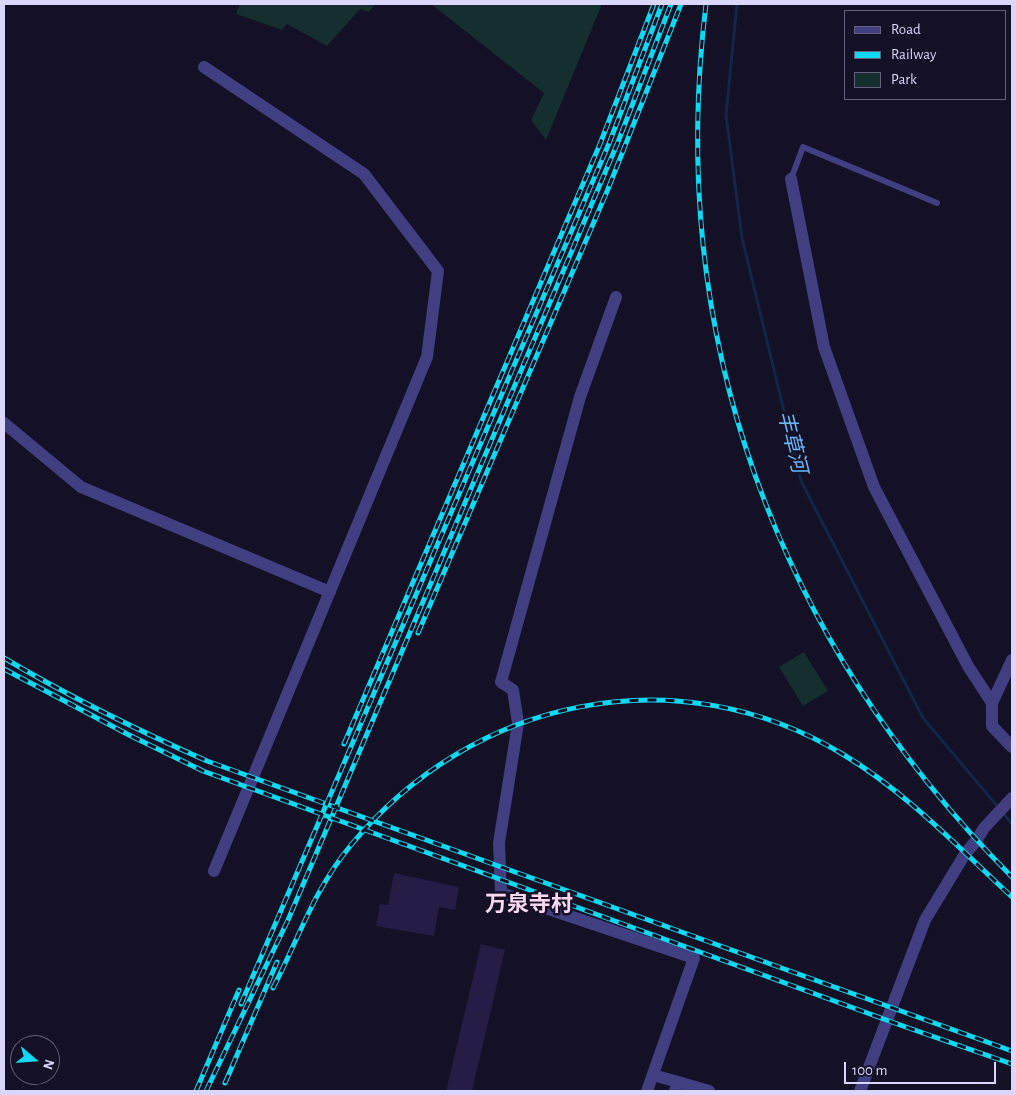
<!DOCTYPE html>
<html>
<head>
<meta charset="utf-8">
<style>
  body { margin:0 }
  #map { position:relative; width:1016px; height:1095px; overflow:hidden; background:#141025; font-family:"Alegreya Sans",sans-serif }
  canvas { display:block }
  .frame { position:absolute; inset:0; border:5px solid #dbd6fd; pointer-events:none }
  .legend { position:absolute; left:844px; top:10px; width:162px; height:90px; box-sizing:border-box; background:#141025; border:1px solid #645f7b; margin:0; padding:6px 9px; list-style:none; font-size:15px; color:#dbd6fd }
  .legend li { display:flex; align-items:center; gap:10px; height:25px }
  .legend b { width:25px; border:1px solid #645f7b }
  .north { position:absolute; left:10px; top:1035px; width:50px; height:50px; box-sizing:border-box; background:#141025; border:1px solid #645f7b; border-radius:50%; rotate:108deg; font-size:14px; font-weight:700; line-height:20px; text-align:center; color:#dbd6fd }
  .north::after { content:''; display:block; margin:auto; width:18px; height:22px; background:#0ddaf2; clip-path:polygon(50% 0,100% 100%,50% 72%,0 100%) }
  .scale { position:absolute; left:844px; top:1062px; width:152px; height:22px; box-sizing:border-box; border:2px solid #dbd6fd; border-top:0; padding-left:6px; font-size:15px; line-height:18px; white-space:nowrap; color:#dbd6fd; -webkit-text-stroke:4px #141025; paint-order:stroke }
</style>
</head>
<body>
<div id="map">
<canvas width="1016" height="1095"></canvas>
<div class="frame"></div>
<ul class="legend">
<li><b style="height:6px;background:#413e81"></b>Road</li>
<li><b style="height:6px;background:#0ddaf2"></b>Railway</li>
<li><b style="height:14px;background:#142f2e"></b>Park</li>
</ul>
<div class="north">N</div>
<div class="scale">100 m</div>
</div>
<script>
const ctx = document.querySelector('canvas').getContext('2d');
ctx.lineJoin = 'round';
function paint(path, color) { ctx.fillStyle = color; ctx.fill(path, 'evenodd'); }
function stroke(path, color, width, dash) { ctx.strokeStyle = color; ctx.lineWidth = width; ctx.lineCap = dash ? 'butt' : 'round'; ctx.setLineDash(dash || []); ctx.stroke(path); }
function label(font, color, halo, rows, align = 'center') {
  ctx.font = font + ' "Alegreya Sans","Noto Sans SC",sans-serif'; ctx.lineWidth = 5; ctx.setLineDash([]); ctx.textBaseline = 'middle'; ctx.strokeStyle = halo; ctx.fillStyle = color; for (const [text, x, y, turn = 0] of rows) {
    ctx.save(); ctx.translate(x, y); ctx.rotate((+turn || 0) * Math.PI / 180); ctx.textAlign = isNaN(turn) ? turn : align; if (halo) ctx.strokeText(text, 0, 0); ctx.fillText(text, 0, 0); ctx.restore();
  }
}
const green = new Path2D(`
  M240,4H375L369,12L360,9L327,46L287,24L282,30L236,14Z
  M431,4H602L546,140L531,120L544,93Z
  M804,652L828,691L803,706L779,667Z`);
const stream = new Path2D(`
  M737,4L726,115L742,238L801,481L923,718L998,807
  M1002,812L1012,824`);
const building = new Path2D(`
  M394,873L459,887L455,910L439,907L434,936L376,926L380,904L388,905Z
  M481,944L505,950L472,1091H446Z`);
const lane = new Path2D(`
  M791,179L803,147L937,203`);
const street = new Path2D(`
  M204,67L364,174L438,271L427,357L214,871
  M791,179L824,347L874,487L968,666L992,703V726L1012,747
  M616,297L580,397L501,682L513,690L518,723L499,843L501,893L694,958L647,1091
  M4,423L81,487L330,592
  M992,703L1012,660
  M653,1075L678,1082
  M675,1091L678,1082L709,1091
  M860,1091L925,920L965,854L976,841L984,828L1012,798`);
const rail = new Path2D(`
  M706,4C665,337 777,640 1012,877
  M418,633L608,189L681,4
  M4,658C70,697 137,730 207,761L1012,1051
  M4,669L129,735L203,771L903,1026L1012,1064
  M344,744L600,144L654,4
  M273,988C300,936 313,891 351,845C473,697 678,654 844,755C907,793 959,848 1012,897
  M241,1004L610,141L662,4
  M225,1083L277,962
  M196,1091L239,990
  M206,1091L288,920L618,142L671,4`);
const waterNames = [
  ["丰草河",792,442,76]
];
const quarterNames = [
  ["万泉寺村",529,904]
];
paint(green, '#142f2e');
stroke(stream, '#112648', 3);
paint(building, '#251d45');
stroke(lane, '#413e81', 6);
stroke(street, '#413e81', 12);
stroke(rail, '#0ddaf2', 5);
stroke(rail, '#141025', 3, [9]);
label('italic 21px', '#6ab5f7', '#141025', waterNames);
label('bold 22px', '#fdd8f0', '#141025', quarterNames);
</script>
</body>
</html>
